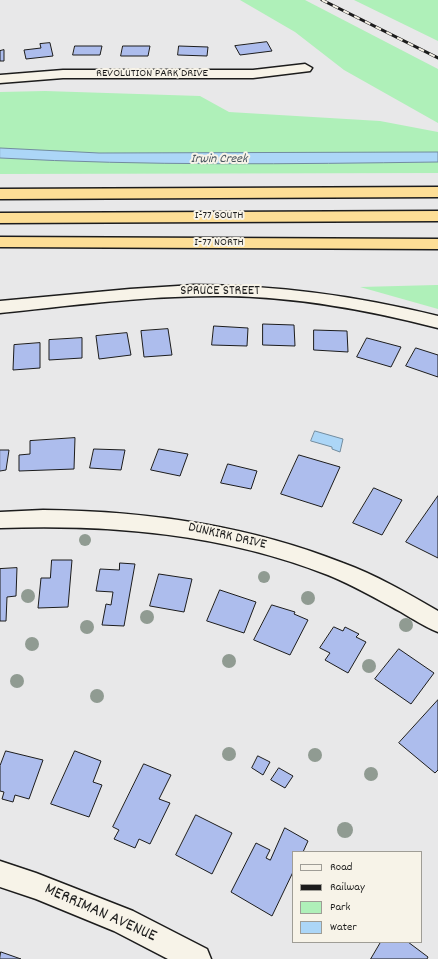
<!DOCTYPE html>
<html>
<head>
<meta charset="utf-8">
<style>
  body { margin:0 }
  #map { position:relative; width:438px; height:959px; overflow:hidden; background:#e8e8e9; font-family:Dekko,sans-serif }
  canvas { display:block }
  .legend { position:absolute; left:292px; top:851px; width:130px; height:92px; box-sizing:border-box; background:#f7f3e8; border:1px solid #9f9d96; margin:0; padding:5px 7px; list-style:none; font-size:12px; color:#1c1c1c }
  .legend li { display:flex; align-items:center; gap:8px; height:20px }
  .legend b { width:20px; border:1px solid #9f9d96 }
</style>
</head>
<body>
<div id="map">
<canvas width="438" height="959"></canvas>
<ul class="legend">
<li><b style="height:5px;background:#f7f3e8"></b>Road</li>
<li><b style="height:5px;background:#1c1c1c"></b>Railway</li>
<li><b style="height:11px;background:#aff0b9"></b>Park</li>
<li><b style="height:11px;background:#acd6f7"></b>Water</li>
</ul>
</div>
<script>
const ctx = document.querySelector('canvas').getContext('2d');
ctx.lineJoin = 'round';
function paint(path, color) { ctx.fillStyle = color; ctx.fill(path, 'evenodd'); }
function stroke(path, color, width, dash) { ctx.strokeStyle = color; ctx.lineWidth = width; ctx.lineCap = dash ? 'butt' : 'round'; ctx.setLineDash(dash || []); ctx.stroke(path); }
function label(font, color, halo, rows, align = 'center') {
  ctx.font = font + ' Dekko,sans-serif'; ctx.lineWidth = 4; ctx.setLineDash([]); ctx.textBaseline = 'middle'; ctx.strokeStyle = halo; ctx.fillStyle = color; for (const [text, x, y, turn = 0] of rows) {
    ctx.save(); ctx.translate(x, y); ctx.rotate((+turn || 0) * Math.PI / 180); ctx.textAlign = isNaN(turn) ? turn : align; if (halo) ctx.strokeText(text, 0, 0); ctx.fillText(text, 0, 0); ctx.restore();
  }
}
const green = new Path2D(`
  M240,0H305L438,69V123L344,70L295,32Z
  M354,0H438V41Z
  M45,91L200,96L229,112L380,121L438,132V173L0,174V92Z
  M438,285V309L360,287L436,285Z`);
const water = new Path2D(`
  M0,148L99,153L438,152V162C292,164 146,166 0,158Z
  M315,431L343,439L340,452L332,449V447L311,441Z`);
const building = new Path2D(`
  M267,42L272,51L240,55L235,46Z
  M50,43L53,56L26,59L24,50L41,48L40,44Z
  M75,46H102L100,55H73Z
  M123,46H150L148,56H121Z
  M179,46L208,47L207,56L178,55Z
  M4,50V61H0V51Z
  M263,324L294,325L295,346L263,345Z
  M214,326L248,328L247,346L212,345Z
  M168,329L172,355L144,357L141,331Z
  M314,330L347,331L348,352L314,350Z
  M127,333L131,355L99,359L96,336Z
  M82,338V358L49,360V340Z
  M367,338L401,347L391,367L357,357Z
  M40,343V368L13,370L14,345Z
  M416,348L438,355V377L406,366Z
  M75,438L74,469L19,471V455L30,454V441Z
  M94,449L125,450L121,470L90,468Z
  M159,449L188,454L180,476L151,470Z
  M0,450H9L6,470L0,471Z
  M299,455L340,467L322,507L281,494Z
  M228,464L257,471L251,489L221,483Z
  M374,488L402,500L382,535L353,523Z
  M438,496V558L406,542Z
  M52,560H72L68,607L38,608L41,578H50Z
  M120,563L135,564L124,626L102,625L106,604L111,605L113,592L96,591L100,569L119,570Z
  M17,568L16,596L7,597L6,621H0V569Z
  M159,574L192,579L184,612L150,606Z
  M220,590L256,602L244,633L207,621Z
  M272,605L295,612L294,614L308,620L290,655L254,640Z
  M334,627L343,631L345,627L359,634L356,637L366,642L348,673L325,660L330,653L320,648Z
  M399,649L434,673L411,704L375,679Z
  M438,700V770L435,773L399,743Z
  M6,751L43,760L29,799L15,795L13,802L2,799L4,792L0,791V766Z
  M75,751L101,761L93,782L102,785L89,817L51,804Z
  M258,756L270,762L263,775L252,768Z
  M144,764L171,775L159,799L170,803L150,844L139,839L135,848L114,839L119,830L113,827Z
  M279,768L293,776L285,788L271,780Z
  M196,815L232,833L212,874L176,855Z
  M285,828L308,841L303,852H293V872L272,916L231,892L256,843L270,850L266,858L270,860Z
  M381,942H408L428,957L427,959H371Z
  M1,952L21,959H0Z`);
const minor = new Path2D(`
  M305,64L312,68L310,71L253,78H63L0,83V75L63,70H253Z
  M194,285C278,285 357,296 438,316V328C368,310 298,297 226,296C150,295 75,305 0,313V301L130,289Z
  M43,510C146,511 247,525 343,563C376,575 407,593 438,611V632C425,627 413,619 401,612C377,599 353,585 328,575C223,534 112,524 0,528V512Z
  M0,861L36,873L133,911L207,949L211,959H168L114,931L36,899L0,887Z`);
const motorway = new Path2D(`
  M438,187V197L0,199V189Z
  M438,211V221L0,223V213Z
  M0,237L438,239V249L0,247Z`);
const rail = new Path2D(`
  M322,0L438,58`);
const trees = [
  [85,540,6],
  [264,577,6],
  [28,596,7],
  [308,598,7],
  [147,617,7],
  [406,625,7],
  [87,627,7],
  [32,644,7],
  [229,661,7],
  [369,666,7],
  [17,681,7],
  [97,696,7],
  [229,754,7],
  [315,755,7],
  [371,774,7],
  [345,830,8]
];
const farStreetnames = [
  ["REVOLUTION PARK DRIVE",152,74],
  ["I-77 SOUTH",219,216],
  ["I-77 NORTH",219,243]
];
const farWaternames = [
  ["Irwin Creek",219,160]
];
const streetNames = [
  ["SPRUCE STREET",220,292],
  ["DUNKIRK DRIVE",227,537,13]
];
const nearStreetnames = [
  ["MERRIMAN AVENUE",100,914,24]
];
paint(green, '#aff0b9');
paint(water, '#acd6f7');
stroke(water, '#728c9f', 1);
paint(building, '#adbded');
stroke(building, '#1c1c1c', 1);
stroke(minor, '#1c1c1c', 3);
stroke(motorway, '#1c1c1c', 3);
paint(minor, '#f7f3e8');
paint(motorway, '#fdde96');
stroke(rail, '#1c1c1c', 3);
stroke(rail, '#f7f3e8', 2, [6]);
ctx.fillStyle = '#909b92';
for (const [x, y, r] of trees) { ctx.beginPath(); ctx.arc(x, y, r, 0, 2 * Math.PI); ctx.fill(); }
label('12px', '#1c1c1c', '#f7f3e8', farStreetnames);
label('italic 13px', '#47545e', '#f7f3e8', farWaternames);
label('14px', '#1c1c1c', '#f7f3e8', streetNames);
label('17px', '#1c1c1c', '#f7f3e8', nearStreetnames);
</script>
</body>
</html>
